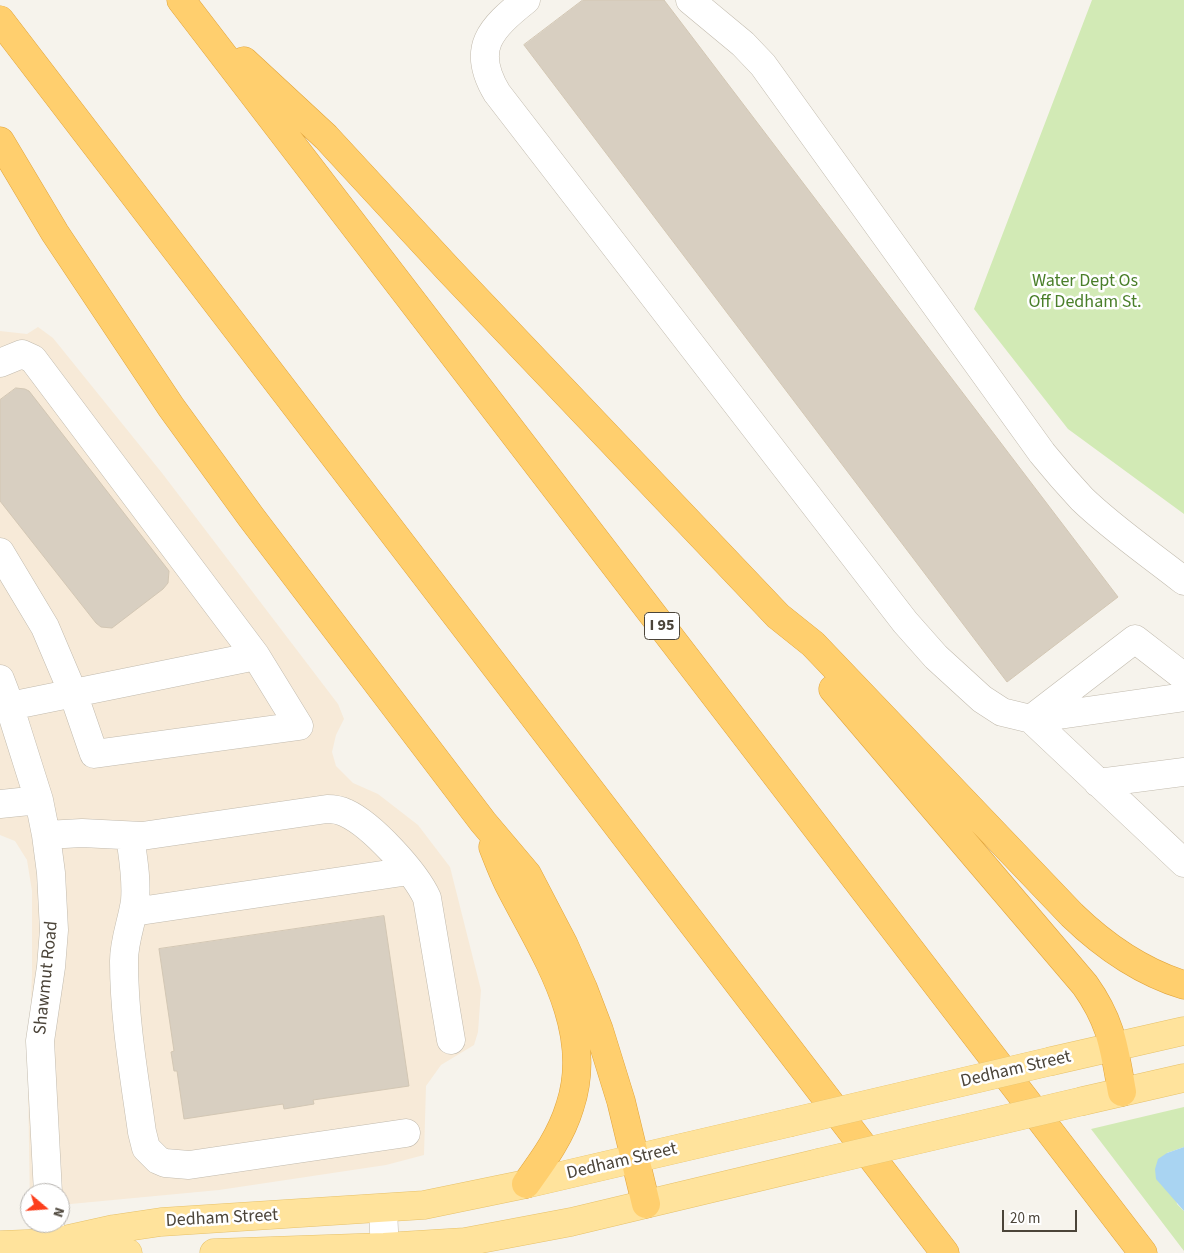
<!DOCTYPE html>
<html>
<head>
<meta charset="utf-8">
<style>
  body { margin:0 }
  #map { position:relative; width:1184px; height:1253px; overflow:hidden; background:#f6f3ec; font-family:"Source Sans 3",sans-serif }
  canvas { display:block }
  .north { position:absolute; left:20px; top:1183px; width:50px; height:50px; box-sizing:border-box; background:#fff; border:1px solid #b7b4b0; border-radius:50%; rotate:108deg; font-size:14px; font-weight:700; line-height:20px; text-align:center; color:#4b4439 }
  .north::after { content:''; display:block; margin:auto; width:18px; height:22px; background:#fc3f1d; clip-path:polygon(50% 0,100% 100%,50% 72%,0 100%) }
  .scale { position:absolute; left:1002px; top:1210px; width:75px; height:22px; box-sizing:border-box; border:2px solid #4b4439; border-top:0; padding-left:6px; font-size:15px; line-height:18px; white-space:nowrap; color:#4b4439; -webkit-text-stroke:4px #fff; paint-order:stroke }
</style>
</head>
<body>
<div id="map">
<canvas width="1184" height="1253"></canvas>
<div class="north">N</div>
<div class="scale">20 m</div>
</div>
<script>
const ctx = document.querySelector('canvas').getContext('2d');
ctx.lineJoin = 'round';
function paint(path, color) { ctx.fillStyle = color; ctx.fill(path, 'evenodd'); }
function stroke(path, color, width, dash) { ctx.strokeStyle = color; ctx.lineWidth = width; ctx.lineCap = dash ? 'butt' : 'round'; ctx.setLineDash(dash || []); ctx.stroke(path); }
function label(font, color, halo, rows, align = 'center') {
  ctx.font = font + ' "Source Sans 3",sans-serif'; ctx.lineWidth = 5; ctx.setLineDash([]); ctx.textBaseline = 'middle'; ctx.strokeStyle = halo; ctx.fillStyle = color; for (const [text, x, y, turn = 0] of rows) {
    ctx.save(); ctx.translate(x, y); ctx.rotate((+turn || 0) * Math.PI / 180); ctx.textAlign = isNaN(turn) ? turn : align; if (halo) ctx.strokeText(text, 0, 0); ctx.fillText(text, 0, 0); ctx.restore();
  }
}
const commercial = new Path2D(`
  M38,327L53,338L162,473L338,704L344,719L336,735L332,752L336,766L353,783L378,794L418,825L450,867L481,990L478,1032L474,1045L441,1065L426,1086L424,1155L386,1165L219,1190L60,1205V1193H30V1208L28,1081L32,973V891L27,860L15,841L0,835V331L27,334Z`);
const green = new Path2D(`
  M1092,0H1184V514L1068,429L974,309Z
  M1184,1107V1147L1167,1153L1177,1204L1184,1211V1251L1091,1129Z`);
const water = new Path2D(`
  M1184,1147V1211L1156,1179L1155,1169L1158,1159L1167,1153Z`);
const building = new Path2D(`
  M583,0H664L1118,597L1007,682L524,45Z
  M16,388L25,389L29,391L169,571L168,583L163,589L112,628L101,627L96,623L0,501V400Z
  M384,916L409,1086L313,1100L314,1104L284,1109L283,1104L184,1119L177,1071H174L171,1052L174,1051L159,949Z`);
const minor = new Path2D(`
  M526,0C491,28 470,48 497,93L905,622L936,657L982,699L1002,712L1031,719L1184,697
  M690,0L743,44L763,65L1042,453C1055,469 1068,484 1082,499C1113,529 1150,554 1184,581
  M0,363L22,354L33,359L256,656
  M0,552L45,627L73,693L94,754L299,726L256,656L10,706
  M1184,677L1135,639L1031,719L1184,863
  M0,679L5,692L39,800L46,835L51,873L54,930L51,967L40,1041L48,1193
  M1098,783L1184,772
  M0,804L39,800
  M46,835L82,833L142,836L327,809C333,809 340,810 346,813C372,825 415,872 427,898L451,1040
  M130,836C133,858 137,879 135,901C132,922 124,940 124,961C124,1018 134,1075 142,1132L146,1148L158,1160L165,1163L189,1165L406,1133
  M133,912L409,871
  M383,1209L385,1253
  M50,1223L51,1243`);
const major = new Path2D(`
  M1052,1061L1184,1031
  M1083,1101L1184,1078
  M0,1245L51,1243L114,1229L161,1222L424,1205L526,1184L788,1123
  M68,1245L128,1253
  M214,1253L384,1247L465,1242L571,1222L818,1163`);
const highway = new Path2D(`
  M181,0L1143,1253
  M0,20L945,1253
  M244,61L326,137L448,269L778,616L813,644L1072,915C1103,945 1142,972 1184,985
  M0,141L55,233L171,407L251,517L483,822L527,874L564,945L583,988L599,1030L621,1101L646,1204
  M833,689L1085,985C1112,1023 1114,1048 1122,1092
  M493,847C498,860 503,873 509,885C543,952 596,1027 570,1106C561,1136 544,1159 526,1184`);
const majorBridge = new Path2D(`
  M788,1123L1052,1061
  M818,1163L1083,1101`);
const shields = [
  [662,626,35]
];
const shieldNames = [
  ["I 95",662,626]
];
const parkNames = [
  ["Water Dept Os",1085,282],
  ["Off Dedham St.",1085,303]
];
const streetNames = [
  ["Shawmut Road",47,978,-84],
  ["Dedham Street",1016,1070,-13],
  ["Dedham Street",622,1162,-13],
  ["Dedham Street",222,1219,-3]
];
paint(commercial, '#f7ead8');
paint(green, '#d2eab5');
paint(water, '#a9d4f2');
paint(building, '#d8cfc1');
stroke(building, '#d3c7b4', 1);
stroke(minor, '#c2bbae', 29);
stroke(major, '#e6c16a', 29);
stroke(highway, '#e0a43c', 29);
stroke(minor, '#fff', 28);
stroke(major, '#ffe39c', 28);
stroke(highway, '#ffcf6e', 28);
stroke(majorBridge, '#e6c16a', 29, []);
stroke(majorBridge, '#ffe39c', 28);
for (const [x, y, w] of shields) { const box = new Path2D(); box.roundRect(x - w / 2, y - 13.5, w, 27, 4); ctx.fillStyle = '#fff'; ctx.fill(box); stroke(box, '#4b4439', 1); }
label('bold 16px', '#4b4439', null, shieldNames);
label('18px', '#4a7f2a', '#fff', parkNames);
label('18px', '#4b4439', '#fff', streetNames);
</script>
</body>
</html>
